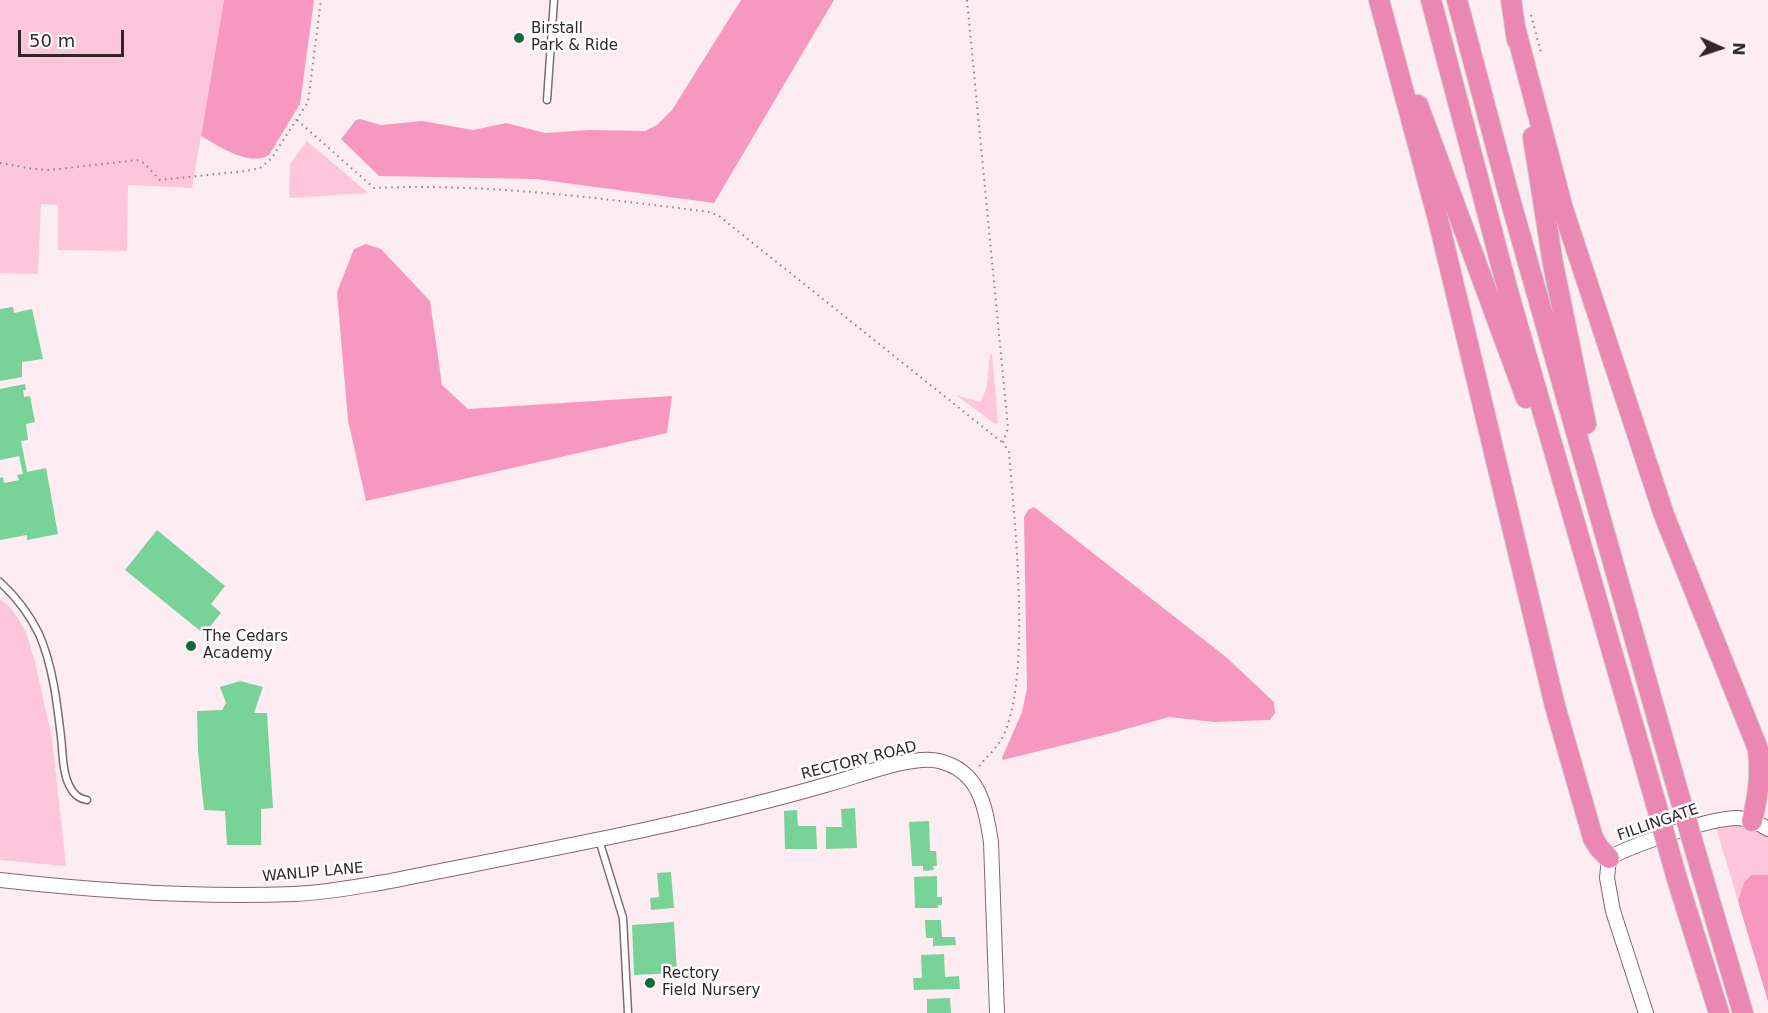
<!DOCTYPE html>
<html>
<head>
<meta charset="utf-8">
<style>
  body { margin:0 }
  #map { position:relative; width:1768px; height:1013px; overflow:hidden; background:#fdecf2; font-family:"DejaVu Sans",sans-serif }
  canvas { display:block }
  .north { position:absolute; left:1690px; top:18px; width:60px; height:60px; -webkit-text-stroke:4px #fefefe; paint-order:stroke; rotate:93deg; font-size:16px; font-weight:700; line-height:24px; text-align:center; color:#31262a }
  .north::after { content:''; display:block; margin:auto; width:21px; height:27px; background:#31262a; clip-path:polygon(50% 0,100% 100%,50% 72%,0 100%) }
  .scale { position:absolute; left:18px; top:30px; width:106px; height:27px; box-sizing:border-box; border:3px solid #31262a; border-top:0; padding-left:8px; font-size:18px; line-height:21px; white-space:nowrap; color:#31262a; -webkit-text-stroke:4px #fefefe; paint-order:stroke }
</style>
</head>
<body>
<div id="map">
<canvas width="1768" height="1013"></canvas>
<div class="north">N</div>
<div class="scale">50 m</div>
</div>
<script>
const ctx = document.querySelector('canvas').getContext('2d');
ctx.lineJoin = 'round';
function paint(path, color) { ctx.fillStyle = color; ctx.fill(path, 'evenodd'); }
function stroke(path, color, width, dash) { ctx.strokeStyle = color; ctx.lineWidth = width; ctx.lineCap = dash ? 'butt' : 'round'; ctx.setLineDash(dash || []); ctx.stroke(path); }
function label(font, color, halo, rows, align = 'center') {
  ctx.font = font + ' "DejaVu Sans",sans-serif'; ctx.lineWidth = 5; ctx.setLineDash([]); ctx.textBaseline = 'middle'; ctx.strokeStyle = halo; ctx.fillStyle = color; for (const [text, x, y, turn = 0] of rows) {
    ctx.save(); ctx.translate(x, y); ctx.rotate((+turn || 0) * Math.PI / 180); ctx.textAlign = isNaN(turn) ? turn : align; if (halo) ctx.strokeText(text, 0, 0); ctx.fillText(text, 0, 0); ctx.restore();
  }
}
const green = new Path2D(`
  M0,0H224L192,188L128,185L127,251L58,250V205L41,204L38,274L0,273Z
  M307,141L368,193L289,198L290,164Z
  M992,354L998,423L995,424L956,395L980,402C989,390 988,369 990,355Z
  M0,599L12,609L26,632L35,662L52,738L66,866L0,860Z
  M1722,819L1768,829V1001L1714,821Z`);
const forest = new Path2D(`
  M224,0H314L300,104L269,155C250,167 218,146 201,136Z
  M741,0H834L714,203L536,179L379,176L341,139L356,120L360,119L381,125L422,121L473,130L506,123L545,133L589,130L645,131L657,125L672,110Z
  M366,244L381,249L430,301L442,385L468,409L672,396L667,433L366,501L348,420L337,292L354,249Z
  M1034,507L1226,657L1274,702L1275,713L1270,720L1214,722L1169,717L1112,733L1003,760L1002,758L1022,712L1027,688L1024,517L1028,510Z
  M1751,875H1768V1001L1738,901L1744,883Z`);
const building = new Path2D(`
  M13,307L14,313L32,309L43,359L22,362V377L0,381V309Z
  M25,384L26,390H23L24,397L30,396L35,422L26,424L28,440L21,441L27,472L46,468L58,534L27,540V535L0,540V478L3,477L4,483L19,480L17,475L23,474L19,456L0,460V389Z
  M157,530L225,586L211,604L221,613L204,634L125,570Z
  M240,681L263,687L254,713H267L273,808L261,809V845H227L225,811L204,810L198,751L197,711L222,710L226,703L220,687Z
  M855,808L857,848L826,849V827H842L841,809Z
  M797,810L798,826H816L817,849H785L784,811Z
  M929,821L930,851H936L937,866H933L934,870L923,871V866H912L909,822Z
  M671,872L674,908L651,910L650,898L659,897L657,873Z
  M937,876V897H942V905H938V908H915L914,877Z
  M925,920H941L942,937H955L956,945L933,946V938H926Z
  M674,922L677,973L634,975L632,925Z
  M944,954L945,977L959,976L960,989L914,990L913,978H922L921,955Z
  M950,998L951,1013H927V999Z`);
const path = new Path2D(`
  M967,0L1008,428L1003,443L1009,452C1014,518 1034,691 999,743C993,752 984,759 978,768
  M1531,15L1541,53
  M297,120L374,188C487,183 598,198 709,212L719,216L1003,443
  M0,163L34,169L50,170L137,160L144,163L160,180L246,171L260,168L271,159L308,102L321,0`);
const service = new Path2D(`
  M547,100L554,0
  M0,582C15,596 30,615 39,634C53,666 57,703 61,737C63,753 62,772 70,787C74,795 79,799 87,800
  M599,840L623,918L628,1013`);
const tertiary = new Path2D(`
  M0,880C98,891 196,898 294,894C325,893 355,887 385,882C534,852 683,826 829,784C856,777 913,754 939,761C980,771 985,806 991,842L997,1013
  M1646,1013L1613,911L1607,878L1609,858C1632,845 1713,817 1738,818C1749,819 1759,823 1768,829`);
const trunk = new Path2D(`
  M1379,0L1439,223L1555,706L1593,838L1599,848L1609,858
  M1431,0L1509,295L1654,797
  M1457,0L1508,192L1675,781
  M1511,0L1517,40
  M1515,27L1563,209L1664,515L1758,749C1761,775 1758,796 1752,821
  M1418,105L1526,398
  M1533,137L1553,264L1586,424
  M1702,874L1743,1013
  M1677,879L1719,1013`);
const trunkBridge = new Path2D(`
  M1675,781L1702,874
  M1654,797L1677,879`);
const markers = [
  [519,38,6,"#126a3c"],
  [191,646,6,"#126a3c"],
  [650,983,6,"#126a3c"]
];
const poiNames = [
  ["Birstall",531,29],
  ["Park & Ride",531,46],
  ["The Cedars",203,637],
  ["Academy",203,654],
  ["Rectory",662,974],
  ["Field Nursery",662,991]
];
const streetNames = [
  ["RECTORY ROAD",859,761,-14],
  ["FILLINGATE",1658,823,-19],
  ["WANLIP LANE",313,873,-5]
];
paint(green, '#fdc6da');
paint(forest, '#f799bf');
paint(building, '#78d399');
stroke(service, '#826972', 9);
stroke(tertiary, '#826972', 16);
stroke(trunk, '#d2cfd0', 22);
stroke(path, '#8e8186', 2, [1.5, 4.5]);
stroke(service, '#fff', 6);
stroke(tertiary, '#fff', 14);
stroke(trunk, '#ea87b3', 20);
stroke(trunkBridge, '#d2cfd0', 22, []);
stroke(trunkBridge, '#ea87b3', 20);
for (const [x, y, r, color] of markers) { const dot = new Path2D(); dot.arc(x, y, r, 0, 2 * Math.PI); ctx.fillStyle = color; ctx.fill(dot); stroke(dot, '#fefefe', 2); }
label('15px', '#31262a', '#fefefe', poiNames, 'left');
label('15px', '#31262a', '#fefefe', streetNames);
</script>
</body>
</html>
